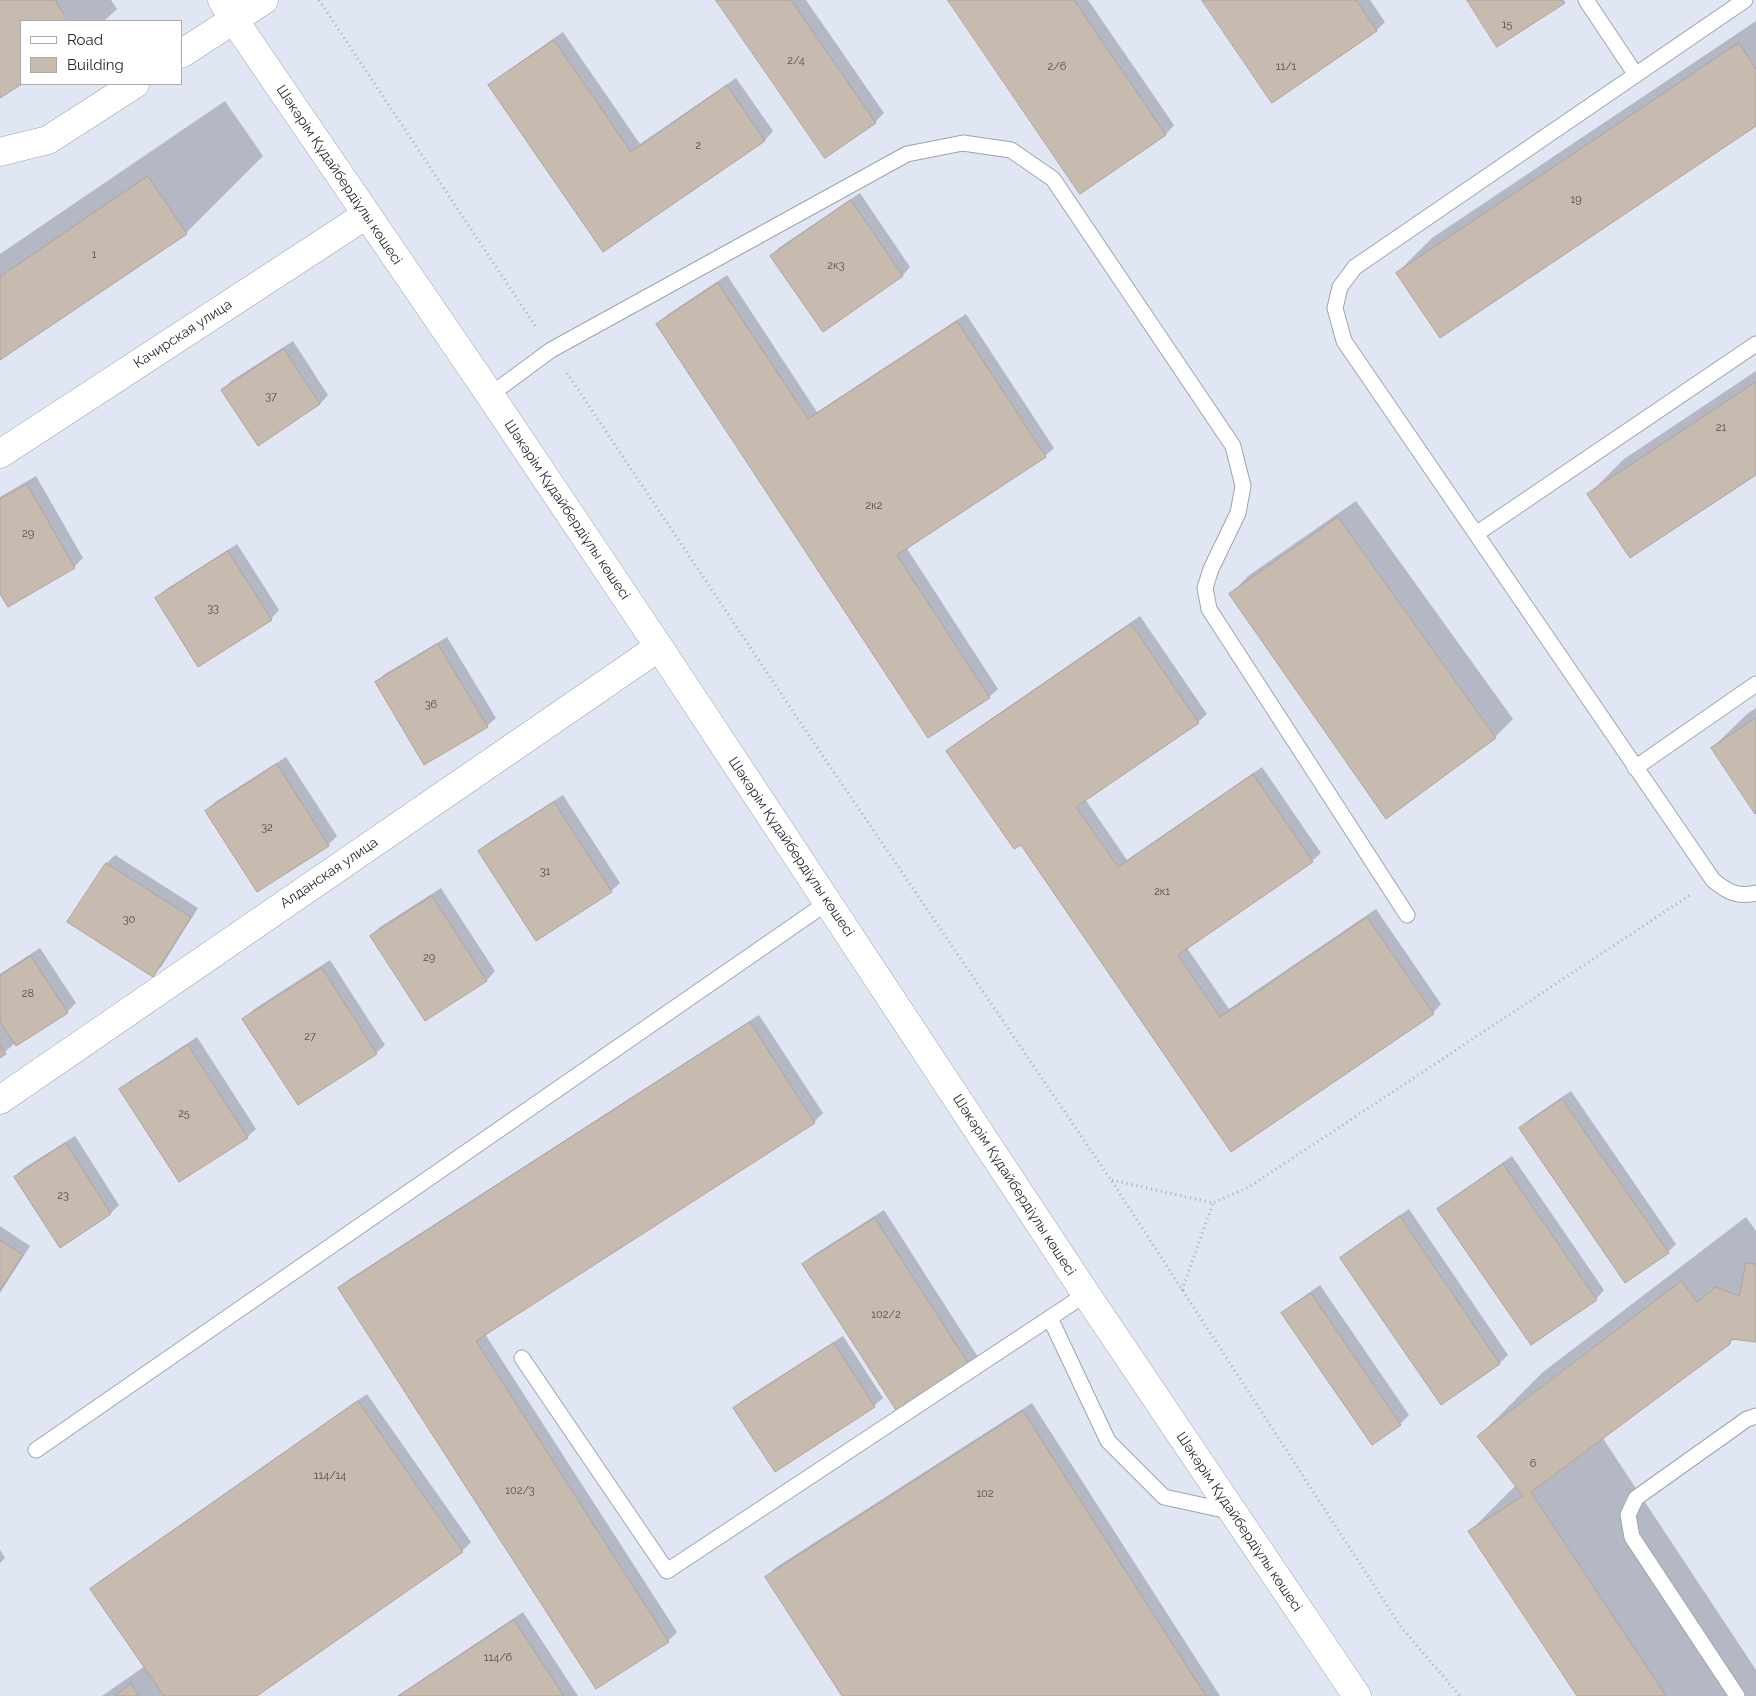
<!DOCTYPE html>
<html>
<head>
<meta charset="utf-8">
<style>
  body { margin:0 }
  #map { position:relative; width:1756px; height:1696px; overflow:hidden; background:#e1e6f5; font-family:Raleway,sans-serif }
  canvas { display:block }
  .legend { position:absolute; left:20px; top:20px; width:162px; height:65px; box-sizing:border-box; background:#fff; border:1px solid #a9a9ab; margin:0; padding:6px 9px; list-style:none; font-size:15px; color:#27292e }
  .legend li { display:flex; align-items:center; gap:10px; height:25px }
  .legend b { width:25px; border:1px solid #a9a9ab }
</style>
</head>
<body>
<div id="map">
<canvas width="1756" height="1696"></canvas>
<ul class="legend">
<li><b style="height:6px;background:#fff"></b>Road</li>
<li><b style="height:14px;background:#c7bbb0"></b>Building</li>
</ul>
</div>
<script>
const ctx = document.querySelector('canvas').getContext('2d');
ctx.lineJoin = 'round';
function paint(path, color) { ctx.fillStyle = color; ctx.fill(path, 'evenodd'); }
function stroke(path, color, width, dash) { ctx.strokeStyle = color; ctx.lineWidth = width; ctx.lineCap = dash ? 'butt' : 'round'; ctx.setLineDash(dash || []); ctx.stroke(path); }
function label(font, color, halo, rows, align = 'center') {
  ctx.font = font + ' Raleway,sans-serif'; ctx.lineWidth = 5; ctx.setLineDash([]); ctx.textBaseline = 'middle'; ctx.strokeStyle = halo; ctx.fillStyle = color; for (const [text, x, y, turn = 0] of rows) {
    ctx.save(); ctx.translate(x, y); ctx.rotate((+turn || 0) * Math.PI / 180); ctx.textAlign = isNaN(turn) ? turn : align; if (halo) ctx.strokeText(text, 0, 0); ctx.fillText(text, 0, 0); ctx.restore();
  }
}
const shadow = new Path2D(`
  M0,0H111L117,9L104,21H21V83L0,97Z
  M718,0H806L884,113L875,122Z
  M949,0H1088L1174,125L1166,134L1081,192Z
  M1203,0H1370L1385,22L1377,30Z
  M1756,21V125L1397,273L1432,238Z
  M563,32L640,144L736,78L773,131L765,140L604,250L490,85L499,77Z
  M225,101L263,156L186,233L0,359V254Z
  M860,193L910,267L902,276L771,256L780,247Z
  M727,275L817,412L966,314L1054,448L1045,456L906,547L998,689L989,697L658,324L667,315Z
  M293,341L328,395L320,404L258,444L223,390L231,381Z
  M1756,371V473L1589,494L1624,459Z
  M36,476L83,558L74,567L0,591V497Z
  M1356,501L1513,719L1495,737L1386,817L1231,594L1248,576Z
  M237,544L279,610L271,619L156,599L165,590Z
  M1140,616L1207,714L1198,722L1085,799L1127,860L1262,767L1321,853L1312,861L1187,948L1229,1009L1376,909L1441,1004L1433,1013L1232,1151L1021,843L948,751L956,743Z
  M447,637L496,718L487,726L376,682L385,674Z
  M1756,708V811L1712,748L1747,714Z
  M286,757L337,836L328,845L257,890L206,811L215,802Z
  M563,795L620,883L611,891L480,851L488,843Z
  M115,855L198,908L161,967L152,975L69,922L107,863Z
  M441,888L495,971L487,980L425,1019L371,936L380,927Z
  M40,948L76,1003L67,1012L15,1043L0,1056V974Z
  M330,960L385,1045L376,1053L244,1019L253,1010Z
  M759,1015L823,1113L814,1122L485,1334L677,1632L668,1641L596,1688L339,1288L348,1280Z
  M197,1037L256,1129L247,1137L121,1089L130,1081Z
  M1571,1091L1676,1244L1668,1252L1521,1128L1530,1119Z
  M75,1136L119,1205L111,1213L15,1177L24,1168Z
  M1512,1156L1604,1290L1596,1299L1439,1209L1448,1201Z
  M1409,1209L1508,1355L1500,1363L1441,1404L1341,1258L1350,1250Z
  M884,1210L978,1357L969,1365L804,1264L812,1256Z
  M1746,1217L1756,1231V1341L1735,1338L1602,1437L1756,1670V1696H1579L1470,1531L1516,1485L1479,1436L1543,1372Z
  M0,1226L30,1246L0,1293Z
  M1320,1285L1409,1415L1400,1424L1372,1443L1283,1313L1292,1305Z
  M843,1336L883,1398L874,1406L735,1408L743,1400Z
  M367,1394L471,1542L462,1551L255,1696H102L145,1666L91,1589L100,1581Z
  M1032,1403L1220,1696H843L767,1577L775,1568Z
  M0,1550L5,1558L0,1563Z
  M523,1612L578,1696H397Z`);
const building = new Path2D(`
  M0,0H55L68,21H21L22,84L0,98Z
  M716,0H791L876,123L825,158Z
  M948,0H1074L1166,135L1080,194Z
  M1202,0H1356L1377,31L1272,103Z
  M1467,0H1563L1565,3L1497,47Z
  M554,40L631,152L727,85L765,141L603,252L488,85Z
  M1739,43L1756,69V126L1440,338L1396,273Z
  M148,176L187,234L0,360V277Z
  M851,200L903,276L823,332L770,256Z
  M718,283L808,419L957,321L1046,457L897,555L990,698L928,738L656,324Z
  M284,349L320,404L258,446L221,390Z
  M1756,382V475L1630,558L1587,494Z
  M27,484L75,568L8,607L0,594V499Z
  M1338,517L1496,738L1386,819L1229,594Z
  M228,551L272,620L198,667L155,598Z
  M1131,624L1199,723L1076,807L1118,867L1253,774L1313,862L1178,955L1220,1017L1367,917L1434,1014L1231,1152L1021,845L1014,849L946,751Z
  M438,644L488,727L424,765L375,682Z
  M1756,718V813L1755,814L1711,748Z
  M277,764L329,846L257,892L205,811Z
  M554,802L612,892L536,941L478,851Z
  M106,863L191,917L153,977L67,922Z
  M432,896L487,981L425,1021L370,936Z
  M31,956L68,1013L16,1046L0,1022V976Z
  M322,968L377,1054L298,1105L242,1019Z
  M750,1022L815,1123L476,1341L669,1642L596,1689L338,1288Z
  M0,1045L6,1054L0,1058Z
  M188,1045L248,1138L179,1182L119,1089Z
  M1562,1099L1669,1253L1625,1283L1519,1128Z
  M66,1143L111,1214L60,1248L14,1177Z
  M1503,1164L1597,1300L1531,1345L1437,1209Z
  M1400,1216L1500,1364L1441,1405L1340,1258Z
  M875,1218L970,1366L898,1413L802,1264Z
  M0,1240L23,1255L0,1290Z
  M1746,1263L1756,1264V1342L1731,1339L1730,1344L1531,1492L1666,1696H1577L1468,1531L1523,1496L1477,1436L1681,1281L1697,1302L1716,1287L1739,1296Z
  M1311,1293L1401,1425L1372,1445L1281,1313Z
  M834,1343L875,1407L775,1472L733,1408Z
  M358,1401L463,1552L257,1696H164L90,1589Z
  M1023,1411L1206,1696H842L765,1577Z
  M514,1620L564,1696H399Z
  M131,1684L139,1696H115Z`);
const path = new Path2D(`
  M319,0L536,327
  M567,373L810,737L1111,1180L1401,1627L1460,1696
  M1112,1180L1213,1203L1249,1187L1690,895
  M1182,1290L1213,1203`);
const lane = new Path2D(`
  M1586,0L1636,75
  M1745,0L1355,267L1340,287L1335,308L1344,341L1713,880C1726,891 1738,898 1756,893
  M490,395L551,350L907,154L963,143L1011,150L1053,179L1233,446L1243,486L1238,513L1211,569L1205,588L1209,609L1407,915
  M1476,534L1756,344
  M1635,768L1756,684
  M1050,1318L1108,1441L1164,1497L1233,1512
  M522,1358L667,1571L1086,1294
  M36,1450L828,902
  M1737,1696L1632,1537L1628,1515L1636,1498L1747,1419L1756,1416`);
const street = new Path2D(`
  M222,0L234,20L490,395L659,647L1086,1294L1357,1696
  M181,54L264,0
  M0,152L48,140L135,84
  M0,454L366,215
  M0,1100L659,647`);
const numberNames = [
  ["15",1507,25],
  ["2/4",796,61],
  ["2/6",1057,67],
  ["11/1",1286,67],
  ["2",698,146],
  ["19",1576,200],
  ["1",94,255],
  ["2к3",836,266],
  ["37",271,397],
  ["21",1721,428],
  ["2к2",874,506],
  ["29",28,534],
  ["33",213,609],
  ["36",431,705],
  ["32",267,828],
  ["31",545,872],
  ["2к1",1162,892],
  ["30",129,920],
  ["29",429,958],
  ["28",28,994],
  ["27",310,1037],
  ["25",184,1114],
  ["23",63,1196],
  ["102/2",886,1315],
  ["6",1533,1464],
  ["114/14",330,1476],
  ["102/3",520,1491],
  ["102",985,1494],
  ["114/6",498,1658]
];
const streetNames = [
  ["Шәкәрім Құдайбердіұлы көшесі",339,175,56],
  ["Качирская улица",183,334,-33],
  ["Шәкәрім Құдайбердіұлы көшесі",567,510,56],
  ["Шәкәрім Құдайбердіұлы көшесі",791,847,56],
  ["Алданская улица",329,873,-34],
  ["Шәкәрім Құдайбердіұлы көшесі",1014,1185,57],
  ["Шәкәрім Құдайбердіұлы көшесі",1239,1522,56]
];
paint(shadow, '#0003');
paint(building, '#c7bbb0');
stroke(building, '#afa298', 1);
stroke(lane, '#9ea3b1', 17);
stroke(street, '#9ea3b1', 29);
stroke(path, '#a8acb8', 3, [1, 4]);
stroke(lane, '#fff', 15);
stroke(street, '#fff', 28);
label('11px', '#4f4e4e', null, numberNames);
label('14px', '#27292e', '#fff', streetNames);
</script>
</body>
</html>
